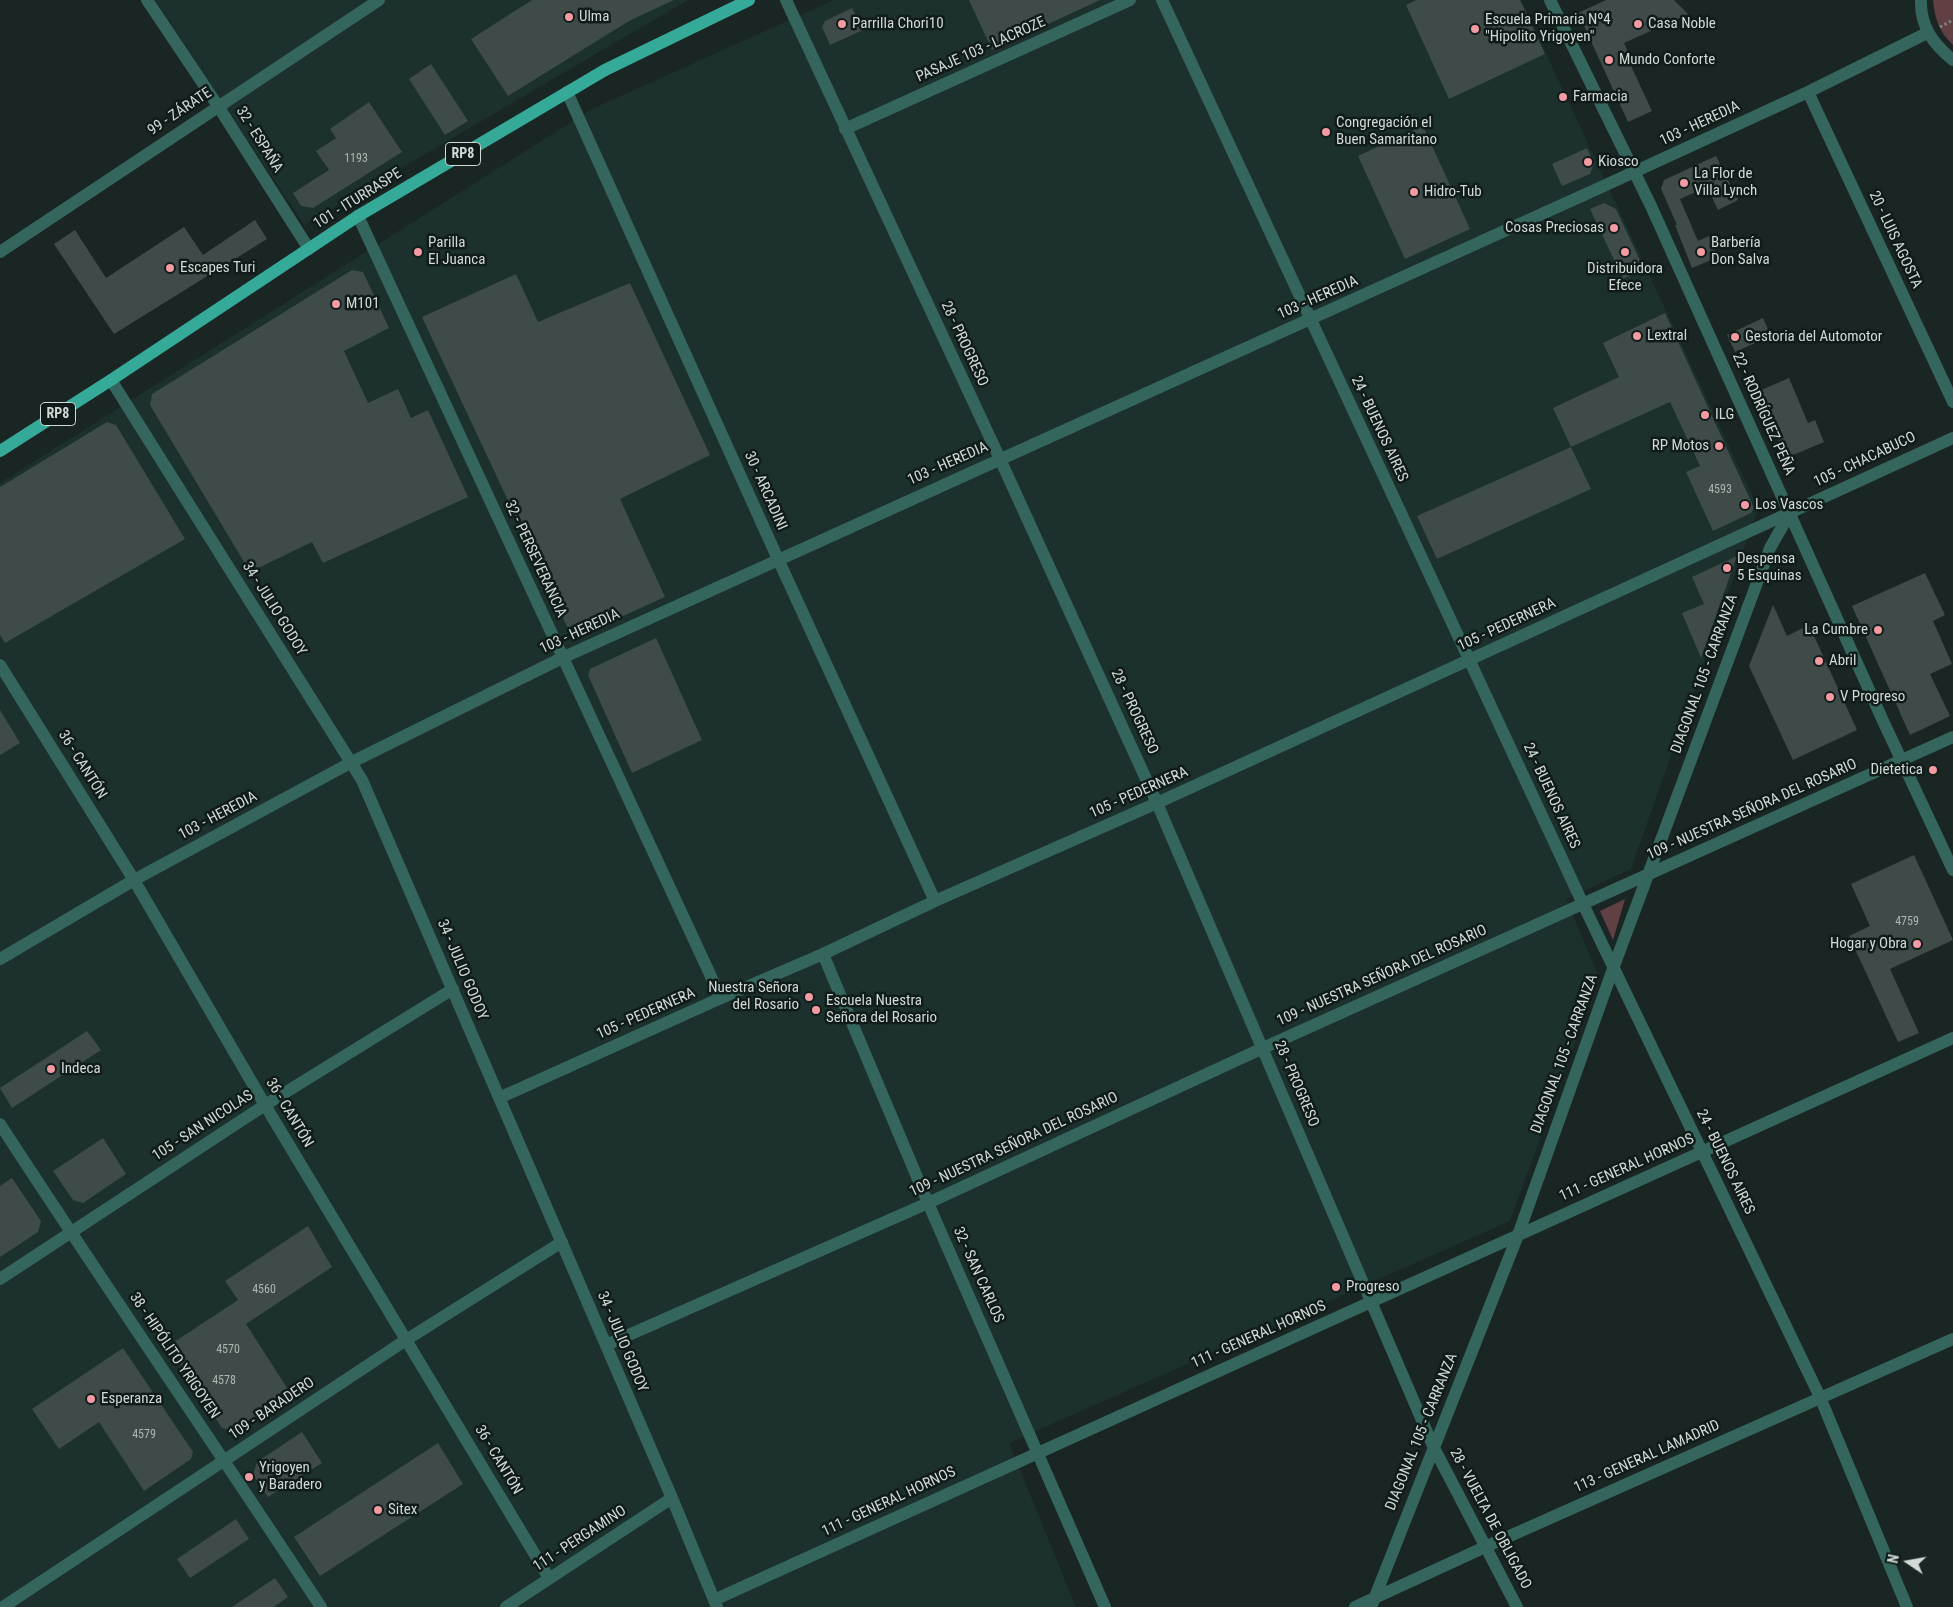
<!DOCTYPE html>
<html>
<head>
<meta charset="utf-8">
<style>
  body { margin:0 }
  #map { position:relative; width:1953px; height:1607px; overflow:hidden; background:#1a2623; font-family:"Roboto Condensed",sans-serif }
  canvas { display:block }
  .north { position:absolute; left:1883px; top:1537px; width:50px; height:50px; -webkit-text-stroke:4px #101c1a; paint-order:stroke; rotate:282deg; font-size:14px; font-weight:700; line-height:20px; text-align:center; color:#d2d9d7 }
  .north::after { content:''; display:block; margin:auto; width:18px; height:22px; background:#d2d9d7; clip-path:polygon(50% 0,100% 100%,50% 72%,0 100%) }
</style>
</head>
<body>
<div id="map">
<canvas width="1953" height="1607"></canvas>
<div class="north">N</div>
</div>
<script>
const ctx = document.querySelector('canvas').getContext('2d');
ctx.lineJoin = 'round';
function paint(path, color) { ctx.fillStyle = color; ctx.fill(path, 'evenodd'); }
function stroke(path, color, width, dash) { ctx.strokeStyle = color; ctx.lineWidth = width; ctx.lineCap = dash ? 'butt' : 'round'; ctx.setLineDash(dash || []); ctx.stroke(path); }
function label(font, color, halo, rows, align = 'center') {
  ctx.font = font + ' "Roboto Condensed",sans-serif'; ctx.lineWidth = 5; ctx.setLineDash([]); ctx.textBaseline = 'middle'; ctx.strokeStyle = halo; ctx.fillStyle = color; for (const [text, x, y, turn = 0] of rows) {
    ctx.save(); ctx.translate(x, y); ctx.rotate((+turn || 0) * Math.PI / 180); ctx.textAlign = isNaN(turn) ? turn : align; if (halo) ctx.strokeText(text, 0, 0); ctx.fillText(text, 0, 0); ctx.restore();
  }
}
const built = new Path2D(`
  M155,0H688L304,225Z
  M834,0H1521L1758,508L1631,869L1566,899L1599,977L1510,1221L1009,1443L1076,1607H0V483L592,109Z`);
const green = new Path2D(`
  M1933,0H1953V45C1939,32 1935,19 1933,0Z
  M1625,899L1613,940L1600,911Z`);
const building = new Path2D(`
  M532,0H674L629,21L508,96L471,39Z
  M969,0H1100L992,50Z
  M1416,0H1520L1545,54L1449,99L1406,5Z
  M1606,0H1674L1688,14L1624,43L1634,65L1631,66L1652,111L1628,122L1578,13Z
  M852,8L863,30L830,45L822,27L825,21Z
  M431,64L468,121L445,135L409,79Z
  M369,102L402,152L313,208L301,206L293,193L329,170L316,151L336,138L330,129Z
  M1423,126L1470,229L1405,259L1358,156Z
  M1587,148L1594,163L1590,174L1562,186L1552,164Z
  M1716,156L1738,200L1718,210L1707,187L1680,199L1698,241L1709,236L1718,257L1692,268L1675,225H1677L1661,189L1664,180Z
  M1604,203L1616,209L1644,269L1623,279L1590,209Z
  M255,220L267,239L114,334L54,244L75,230L106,278L184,227L203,255Z
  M352,270L363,272L389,328L344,351L368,403L398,389L411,418L428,410L468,497L323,563L312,542L250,572L150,405L152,394Z
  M516,274L538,322L630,283L710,455L620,499L665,597L579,636L570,633L422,317Z
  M1665,313L1754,508L1751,513L1713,531L1686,472L1700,466L1670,402L1571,447L1553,408L1619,377L1603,343Z
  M1763,318L1771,336L1735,352L1727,335Z
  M1789,378L1808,423L1815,420L1824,442L1786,458L1768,415L1762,417L1752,394Z
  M107,422L116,425L185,539L5,643L0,635V487Z
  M1571,447L1591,489L1437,559L1417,516Z
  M1737,556L1701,658L1682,613L1704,604L1692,577Z
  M1925,573L1945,615L1933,621L1952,664L1930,674L1950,716L1910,735L1852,606Z
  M1773,605L1787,636L1809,625L1857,730L1793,760L1749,666Z
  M656,638L702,740L632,773L588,675L590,669Z
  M0,710L20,743L0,755Z
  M1914,855L1953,940L1890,969L1919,1033L1898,1042L1849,936L1870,926L1851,884Z
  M87,1031L101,1050L12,1108L0,1088Z
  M103,1138L126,1174L83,1203L73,1200L53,1171Z
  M12,1178L41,1221L38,1232L0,1257V1186Z
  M308,1226L332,1267L246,1324L291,1394L235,1431L222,1428L168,1346L238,1300L225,1281Z
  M123,1348L193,1452L191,1459L144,1491L99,1422L59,1449L32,1409Z
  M302,1432L322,1463L268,1497L253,1475L257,1462Z
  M438,1443L463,1484L320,1576L294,1537Z
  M236,1519L249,1539L190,1578L177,1559Z
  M275,1578L288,1597L274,1607H232Z`);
const path = new Path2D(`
  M1940,27L1953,20`);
const minor = new Path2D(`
  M147,0L218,106L309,249
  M786,0L1000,459L1157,803L1433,1446L1517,1607
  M1162,0L1583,904L1820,1397L1907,1607
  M1921,0C1920,26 1933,44 1953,60
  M567,92L778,559L935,901
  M1808,92L1953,402
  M845,129L1130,0
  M358,216L721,998
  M0,252L379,0
  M111,380L362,780L672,1498L717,1607
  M0,665L134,880L265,1105L549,1578
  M823,954L928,1203L1105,1607
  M0,959L134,880L352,762L562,658L1597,189L1808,92L1927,33
  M499,1098L721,998L823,954L935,901L1157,803L1953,438
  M0,1279L265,1105L453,989
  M606,1345L928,1203L1263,1048L1953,737
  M714,1600L1953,1038
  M3,1607L406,1340L562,1242
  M506,1607L672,1498
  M1355,1607L1485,1547L1953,1339
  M1371,1607L1518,1235L1614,966L1770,548L1790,513`);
const tertiary = new Path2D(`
  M1550,0L1651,206L1884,723L1953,870
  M0,1124C105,1286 215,1445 321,1607`);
const primary = new Path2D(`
  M0,451L111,380L358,216L605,70L749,0`);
const markers = [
  [569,17,5,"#f49aa3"],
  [842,24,5,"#f49aa3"],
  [1638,24,5,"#f49aa3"],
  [1475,29,5,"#f49aa3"],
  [1609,60,5,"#f49aa3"],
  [1563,97,5,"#f49aa3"],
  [1326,132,5,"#f49aa3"],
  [1588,162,5,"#f49aa3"],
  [1684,183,5,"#f49aa3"],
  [1414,192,5,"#f49aa3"],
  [1614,228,5,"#f49aa3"],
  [418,252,5,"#f49aa3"],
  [1625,252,5,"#f49aa3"],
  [1701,252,5,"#f49aa3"],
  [170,268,5,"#f49aa3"],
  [336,304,5,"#f49aa3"],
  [1637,336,5,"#f49aa3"],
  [1735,337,5,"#f49aa3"],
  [1705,415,5,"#f49aa3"],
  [1719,446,5,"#f49aa3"],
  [1745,505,5,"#f49aa3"],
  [1727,568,5,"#f49aa3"],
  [1878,630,5,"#f49aa3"],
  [1819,661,5,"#f49aa3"],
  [1830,697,5,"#f49aa3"],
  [1933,770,5,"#f49aa3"],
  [1917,944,5,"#f49aa3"],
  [809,997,5,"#f49aa3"],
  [816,1010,5,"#f49aa3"],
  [51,1069,5,"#f49aa3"],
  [1336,1287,5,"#f49aa3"],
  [91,1399,5,"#f49aa3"],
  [249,1477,5,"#f49aa3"],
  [378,1510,5,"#f49aa3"]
];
const numberNames = [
  ["1193",356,159],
  ["4593",1720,490],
  ["4759",1907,922],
  ["4560",264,1290],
  ["4570",228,1350],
  ["4578",224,1381],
  ["4579",144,1435]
];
const shields = [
  [463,154,35],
  [58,414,35]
];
const shieldNames = [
  ["RP8",463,154],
  ["RP8",58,414]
];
const poiNames = [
  ["Ulma",579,17],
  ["Escuela Primaria Nº4",1485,20],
  ["\"Hipolito Yrigoyen\"",1485,37],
  ["Parrilla Chori10",852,24],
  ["Casa Noble",1648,24],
  ["Mundo Conforte",1619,60],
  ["Farmacia",1573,97],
  ["Congregación el",1336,123],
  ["Buen Samaritano",1336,140],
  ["Kiosco",1598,162],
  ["La Flor de",1694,174],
  ["Villa Lynch",1694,191],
  ["Hidro-Tub",1424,192],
  ["Cosas Preciosas",1604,228,"right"],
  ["Parilla",428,243],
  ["El Juanca",428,260],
  ["Barbería",1711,243],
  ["Don Salva",1711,260],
  ["Escapes Turi",180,268],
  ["Distribuidora",1625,269,"center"],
  ["Efece",1625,286,"center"],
  ["M101",346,304],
  ["Lextral",1647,336],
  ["Gestoria del Automotor",1745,337],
  ["ILG",1715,415],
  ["RP Motos",1709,446,"right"],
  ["Los Vascos",1755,505],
  ["Despensa",1737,559],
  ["5 Esquinas",1737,576],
  ["La Cumbre",1868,630,"right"],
  ["Abril",1829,661],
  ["V Progreso",1840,697],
  ["Dietetica",1923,770,"right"],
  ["Hogar y Obra",1907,944,"right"],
  ["Nuestra Señora",799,988,"right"],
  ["del Rosario",799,1005,"right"],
  ["Escuela Nuestra",826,1001],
  ["Señora del Rosario",826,1018],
  ["Indeca",61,1069],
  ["Progreso",1346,1287],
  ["Esperanza",101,1399],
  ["Yrigoyen",259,1468],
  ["y Baradero",259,1485],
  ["Sitex",388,1510]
];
const streetNames = [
  ["PASAJE 103 - LACROZE",981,50,-24],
  ["99 - ZÁRATE",180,112,-34],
  ["103 - HEREDIA",1700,124,-25],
  ["32 - ESPAÑA",259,140,58],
  ["101 - ITURRASPE",358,199,-32],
  ["20 - LUIS AGOSTA",1895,240,65],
  ["103 - HEREDIA",1318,298,-24],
  ["28 - PROGRESO",964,344,65],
  ["22 - RODRÍGUEZ PEÑA",1763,414,66],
  ["24 - BUENOS AIRES",1379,429,65],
  ["105 - CHACABUCO",1865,460,-25],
  ["103 - HEREDIA",948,464,-24],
  ["30 - ARCADINI",765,491,66],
  ["32 - PERSEVERANCIA",535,559,65],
  ["34 - JULIO GODOY",274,609,58],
  ["105 - PEDERNERA",1507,625,-25],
  ["103 - HEREDIA",580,632,-25],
  ["DIAGONAL 105 - CARRANZA",1705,674,-70],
  ["28 - PROGRESO",1134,712,65],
  ["36 - CANTÓN",82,765,58],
  ["105 - PEDERNERA",1139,793,-24],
  ["24 - BUENOS AIRES",1551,796,65],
  ["109 - NUESTRA SEÑORA DEL ROSARIO",1752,810,-24],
  ["103 - HEREDIA",218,816,-28],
  ["34 - JULIO GODOY",462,970,67],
  ["109 - NUESTRA SEÑORA DEL ROSARIO",1382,976,-24],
  ["105 - PEDERNERA",646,1014,-24],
  ["DIAGONAL 105 - CARRANZA",1565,1054,-70],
  ["28 - PROGRESO",1296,1084,67],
  ["36 - CANTÓN",289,1113,59],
  ["105 - SAN NICOLAS",203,1126,-33],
  ["109 - NUESTRA SEÑORA DEL ROSARIO",1014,1145,-25],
  ["24 - BUENOS AIRES",1725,1162,64],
  ["111 - GENERAL HORNOS",1627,1168,-24],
  ["32 - SAN CARLOS",978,1275,66],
  ["111 - GENERAL HORNOS",1259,1335,-24],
  ["34 - JULIO GODOY",622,1342,67],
  ["38 - HIPÓLITO YRIGOYEN",174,1356,56],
  ["109 - BARADERO",272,1409,-34],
  ["DIAGONAL 105 - CARRANZA",1422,1432,-68],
  ["113 - GENERAL LAMADRID",1647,1457,-24],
  ["36 - CANTÓN",498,1460,59],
  ["111 - GENERAL HORNOS",889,1502,-25],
  ["28 - VUELTA DE OBLIGADO",1490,1519,62],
  ["111 - PERGAMINO",580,1539,-33]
];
paint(built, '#1c312d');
paint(green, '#614043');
paint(building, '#3e4b48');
stroke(path, '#798380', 3, [2.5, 2.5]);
stroke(minor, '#35665d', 12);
stroke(tertiary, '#35665d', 12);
stroke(primary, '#36aa98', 12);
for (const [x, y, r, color] of markers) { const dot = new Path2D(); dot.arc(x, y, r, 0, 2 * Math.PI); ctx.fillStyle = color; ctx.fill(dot); stroke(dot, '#101c1a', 2); }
label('12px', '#adb6b3', null, numberNames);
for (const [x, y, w] of shields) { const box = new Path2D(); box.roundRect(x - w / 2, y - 11.5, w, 23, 4); ctx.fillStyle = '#101c1a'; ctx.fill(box); stroke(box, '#d2d9d7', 1); }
label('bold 14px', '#d2d9d7', null, shieldNames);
label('15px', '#d2d9d7', '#101c1a', poiNames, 'left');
label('15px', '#d2d9d7', '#101c1a', streetNames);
</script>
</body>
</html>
